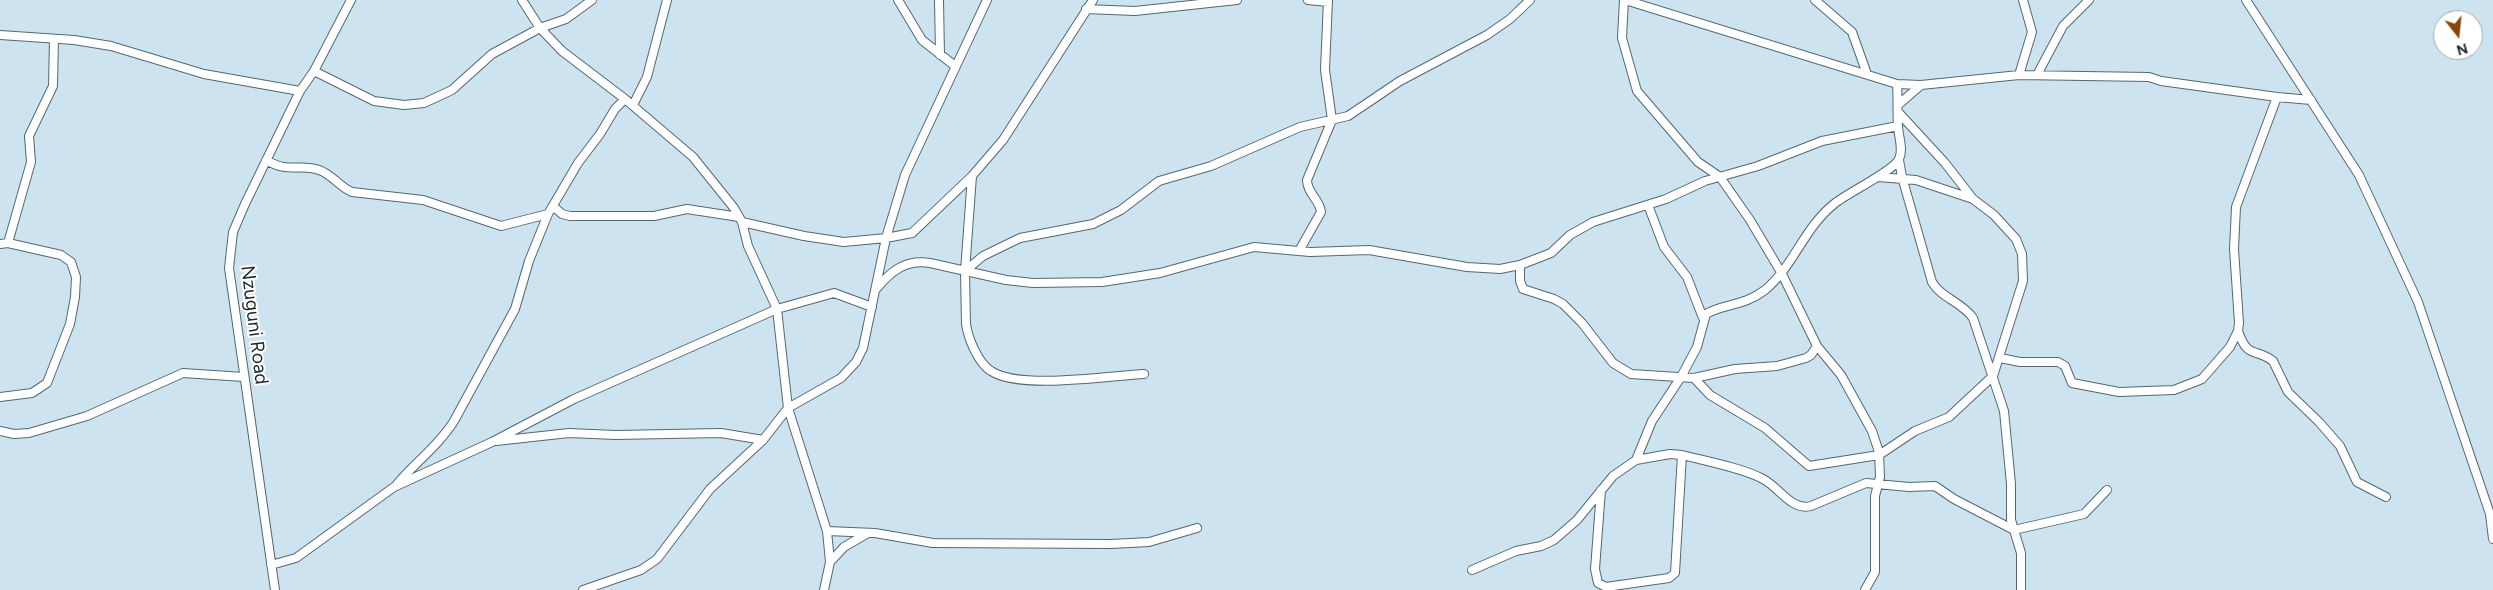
<!DOCTYPE html>
<html>
<head>
<meta charset="utf-8">
<style>
  body { margin:0 }
  #map { position:relative; width:2493px; height:590px; overflow:hidden; background:#cde4f0; font-family:Figtree,sans-serif }
  canvas { display:block }
  .north { position:absolute; left:2433px; top:10px; width:50px; height:50px; box-sizing:border-box; background:#fff; border:1px solid #a6a9ab; border-radius:50%; rotate:164deg; font-size:14px; font-weight:700; line-height:20px; text-align:center; color:#20292d }
  .north::after { content:''; display:block; margin:auto; width:18px; height:22px; background:#854805; clip-path:polygon(50% 0,100% 100%,50% 72%,0 100%) }
</style>
</head>
<body>
<div id="map">
<canvas width="2493" height="590"></canvas>
<div class="north">N</div>
</div>
<script>
const ctx = document.querySelector('canvas').getContext('2d');
ctx.lineJoin = 'round';
function stroke(path, color, width, dash) { ctx.strokeStyle = color; ctx.lineWidth = width; ctx.lineCap = dash ? 'butt' : 'round'; ctx.setLineDash(dash || []); ctx.stroke(path); }
function label(font, color, halo, rows, align = 'center') {
  ctx.font = font + ' Figtree,sans-serif'; ctx.lineWidth = 4; ctx.setLineDash([]); ctx.textBaseline = 'middle'; ctx.strokeStyle = halo; ctx.fillStyle = color; for (const [text, x, y, turn = 0] of rows) {
    ctx.save(); ctx.translate(x, y); ctx.rotate((+turn || 0) * Math.PI / 180); ctx.textAlign = isNaN(turn) ? turn : align; if (halo) ctx.strokeText(text, 0, 0); ctx.fillText(text, 0, 0); ctx.restore();
  }
}
const street = new Path2D(`
  M522,0L540,28L562,51L625,99L693,157L734,208L742,222L748,246L777,309L788,408L827,531L830,562L824,590
  M898,0L922,40L955,66
  M939,0L940,55
  M1308,0L1328,2
  M1624,0L1622,38L1637,91L1698,162L1720,177L1750,220L1782,274L1817,346L1841,375L1872,431L1879,452L1880,477L1875,496V572L1865,590
  M1625,0L1897,84L1921,85L2019,75L2149,77L2161,81L2277,97L2311,100
  M1815,0L1852,32L1867,74
  M2246,0L2359,175L2418,302L2490,514L2493,539
  M1086,9L1135,11L1237,0
  M0,35L74,40L111,46L204,74L300,91
  M314,71L374,101L404,105L424,103L452,90L492,54L540,28L566,19L592,0
  M2019,75L2032,32L2023,0
  M2037,75L2063,26L2089,0
  M633,105L647,77L667,0
  M1898,105L1921,85
  M266,160C289,174 299,163 319,170C332,174 339,187 352,192L423,200L501,226L548,214
  M1899,160L1902,177L1932,282C1941,298 1962,302 1973,318L2004,411L2011,484V520L2021,553V590
  M972,176L965,271L966,324C968,338 978,363 991,371C1020,390 1108,376 1144,374
  M1878,177L1916,180L1973,199
  M1648,205L1664,247L1687,277L1703,318
  M554,207L562,214L570,216H654L687,209L739,217
  M742,222L804,236L844,242L886,238L912,233L972,176L1003,140L1093,0
  M8,243L31,162L29,136L53,86L54,39
  M0,244L8,243L61,255L71,262L76,277L75,297L70,324L47,383L32,393L0,397
  M1299,251L1321,212C1320,200 1307,193 1307,180L1332,120L1325,70L1328,0
  M1520,265V281L1523,289L1554,299L1563,304L1582,323L1613,363L1631,374L1694,378L1735,369L1777,366L1806,358L1811,355L1817,346
  M965,271L983,256L1020,238L1093,224L1121,210L1159,181L1211,166L1300,127L1348,116L1400,81L1487,35L1510,19L1530,0
  M877,288C891,271 906,259 930,263L1006,280L1033,283L1102,282L1160,273L1254,247L1310,252L1369,250L1467,267L1500,269L1520,265L1551,253L1570,235L1593,222L1666,199L1705,181L1758,166L1822,141L1898,126
  M2238,331C2248,360 2255,347 2273,361L2288,392L2319,422L2340,446L2357,482L2386,497
  M2000,358L2020,362H2058L2065,366L2072,383L2119,392L2174,390L2202,379L2230,347L2238,331L2239,323L2234,249L2236,207L2277,97
  M1694,378L1710,395L1765,428L1809,466L1879,455L1915,431L1949,417L1993,376L2023,281L2022,254L2016,239L1994,215L1973,199L1945,163L1898,112
  M0,431L14,434L29,433L87,416L183,373L244,377
  M496,441L569,433L616,435L721,433L763,440
  M1636,460L1670,454L1682,455C1705,461 1743,468 1763,479C1779,487 1791,511 1811,506L1866,483L1909,487L1935,486L1954,499L2014,530L2084,514L2107,490
  M397,484C415,463 440,444 454,421L515,309L529,261L548,214L578,163L600,134L615,109L625,99
  M1601,490L1595,569L1598,583L1606,587L1669,578L1675,573L1682,455
  M827,531L875,533L933,543L1111,544L1149,542L1197,528
  M830,562L844,547L868,533
  M271,565L296,558L394,487L492,442L574,399L777,309L834,293L872,307
  M1472,570L1516,551L1541,546L1554,540L1577,520L1613,476L1636,460L1652,421L1681,377L1697,347L1706,314C1724,303 1743,307 1765,290C1794,266 1803,229 1834,204C1847,193 1894,171 1899,159C1904,149 1898,136 1898,125C1897,112 1898,98 1897,84
  M275,590L229,268L233,232L245,204L300,91L314,71L351,0
  M583,590L641,570L657,559L710,489L763,440L788,408L841,378L856,362L863,348L886,238L905,175L987,0`);
const streetNames = [
  ["Nzuguni Road",254,325,83]
];
stroke(street, '#536872', 10);
stroke(street, '#fff', 8);
label('19px', '#20292d', '#fff', streetNames);
</script>
</body>
</html>
